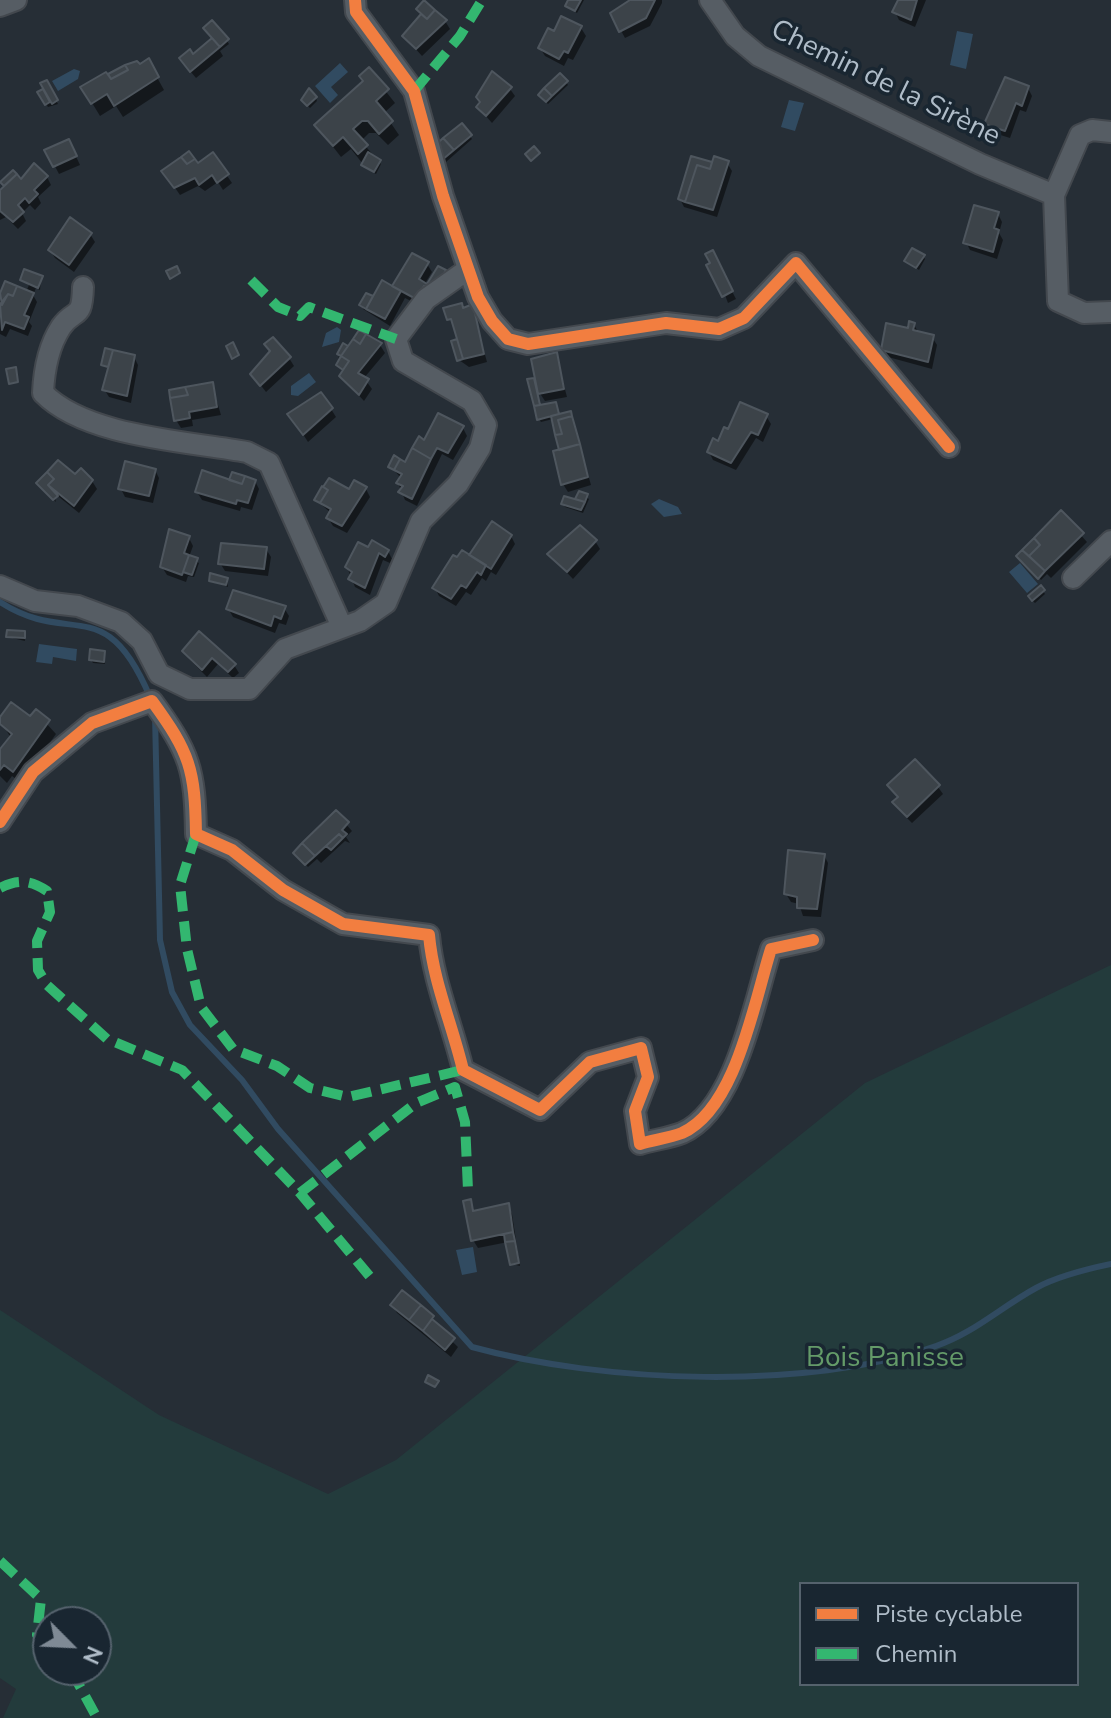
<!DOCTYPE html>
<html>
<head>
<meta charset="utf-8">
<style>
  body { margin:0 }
  #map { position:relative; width:1111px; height:1718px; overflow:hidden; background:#262e36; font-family:"Nunito Sans",sans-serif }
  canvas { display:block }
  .legend { position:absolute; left:799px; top:1582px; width:280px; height:104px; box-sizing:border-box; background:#192631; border:2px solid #55626d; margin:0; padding:10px 14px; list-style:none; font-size:24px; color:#afbcc8 }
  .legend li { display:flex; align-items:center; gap:16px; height:40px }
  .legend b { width:40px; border:2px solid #55626d }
  .north { position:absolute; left:32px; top:1606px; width:80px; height:80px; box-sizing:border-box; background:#192631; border:2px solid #55626d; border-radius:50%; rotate:114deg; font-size:22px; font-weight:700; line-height:32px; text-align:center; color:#afbcc8 }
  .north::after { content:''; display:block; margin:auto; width:28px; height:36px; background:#7f8a95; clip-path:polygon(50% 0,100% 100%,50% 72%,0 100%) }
</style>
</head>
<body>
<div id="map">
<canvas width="1111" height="1718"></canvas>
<ul class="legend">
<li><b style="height:10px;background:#f27e40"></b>Piste cyclable</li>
<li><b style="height:10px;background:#33b770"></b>Chemin</li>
</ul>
<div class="north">N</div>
</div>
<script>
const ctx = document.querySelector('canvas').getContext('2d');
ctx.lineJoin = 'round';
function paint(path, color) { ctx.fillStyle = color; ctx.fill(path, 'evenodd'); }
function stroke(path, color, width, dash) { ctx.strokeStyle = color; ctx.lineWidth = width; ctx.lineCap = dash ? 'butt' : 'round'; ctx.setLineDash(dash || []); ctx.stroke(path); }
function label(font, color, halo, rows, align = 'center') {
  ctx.font = font + ' "Nunito Sans",sans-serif'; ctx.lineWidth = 7; ctx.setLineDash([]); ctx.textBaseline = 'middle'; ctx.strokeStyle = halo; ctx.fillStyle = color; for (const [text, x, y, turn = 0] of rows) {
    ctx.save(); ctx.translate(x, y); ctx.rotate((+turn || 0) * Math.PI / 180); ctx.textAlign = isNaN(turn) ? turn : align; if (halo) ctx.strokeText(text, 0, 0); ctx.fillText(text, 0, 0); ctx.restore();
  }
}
const green = new Path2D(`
  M1111,965V1718H3L16,1689L0,1678V1310L159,1415L328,1494L396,1460L865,1083ZM801,1584H1077V1684H801ZM48,1622H96V1670H48Z`);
const water = new Path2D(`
  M957,31L973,34L966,69L950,65Z
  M340,63L348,72L331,87L338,95L330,103L315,86Z
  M74,69L80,71L78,79L58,91L52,81Z
  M789,100L804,103L795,131L781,127Z
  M337,327L341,330L339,342L322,347L326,333Z
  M309,373L316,382L298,396L291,395V386Z
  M659,499L678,507L682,514L664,517L651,504Z
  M1020,563L1038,584L1027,593L1009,572Z
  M39,644L77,649L76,661L53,657L52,664L36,662Z
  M473,1247L477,1272L462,1275L456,1250Z`);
const shadow = new Path2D(`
  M571,0H584L577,13L568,6Z
  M632,0H662V3L650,26L625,38L612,14Z
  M900,0H926L915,27L899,20L895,12Z
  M423,15L445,21L450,29L422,56L404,36Z
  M581,28L586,36L573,60L568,58L564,66L545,56L540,48L554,33Z
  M227,41L229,44L220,51L223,56L196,78L186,66L193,56Z
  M148,61L164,90L123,117L116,106L100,116L83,88L113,85Z
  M369,70L395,103L384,113L399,135L388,145L376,133H369L361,141L381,164L376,174L366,168L351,149L341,157L316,125L365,83Z
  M46,82L58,104L48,107L40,93L46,90Z
  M566,82L568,85L548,104L542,98Z
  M1028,88L1032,96L1026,112L1020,110L1010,138L991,132L986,124L995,97L999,100Z
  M510,89L515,96L492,123L478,107Z
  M316,98L317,101L310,108L306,104Z
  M470,136L472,139L446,162L440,144Z
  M73,150L80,165L59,174L47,151Z
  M213,155L232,183L223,190L218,182L205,191L198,186L180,195L169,179Z
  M692,159L714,165L727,163L732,171L717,217L684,207L680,199Z
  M13,173L21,182L47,177L51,185L38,197L41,203L35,210L30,205L22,213L26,221L18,229L6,217L0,220V192L6,187L3,182Z
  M998,214L1002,222L999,233L1003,240L997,259L970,250L966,242Z
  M90,234L95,242L74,272L55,258L50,250Z
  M923,256L925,259L919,270L906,261Z
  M716,260L736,299L728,303L713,264Z
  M427,264L432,272L424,285L428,287L445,271L450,279L421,306L405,298L390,326L363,309L367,295L374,299Z
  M41,278L40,290L36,288L33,295L37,302L29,322L32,326L28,336L10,329L6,337L0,334V298L6,284L26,292L29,285L22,280Z
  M472,307L487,362L469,367L459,360L460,349L455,327L446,309Z
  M914,325L919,333L932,337L937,345L932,369L888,357L884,349Z
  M380,345L385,353L364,378L372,389L364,401L341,376L344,372L338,365L339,354L346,348Z
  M107,350L134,357L138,365L131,403L109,397L104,389L110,369L104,365Z
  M556,355L567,397L545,401L537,389L540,407L573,422L591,485L568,492L563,484L562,451L553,419L541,422L539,419L533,380L538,388Z
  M289,358L294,366L266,392L252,374Z
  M212,385L221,415L192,420L193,426L181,428L176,420Z
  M311,398L331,409L336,417L308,442L290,414Z
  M766,416L771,424L763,442L756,438L736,470L713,460L709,452L719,443Z
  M463,428L467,436L453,460L442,454L417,506L405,500L398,483L401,478L391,467L406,464Z
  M155,470L159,478L153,503L125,497L121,489Z
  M75,477L92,481L97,489L79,513L54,493L56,502L40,487Z
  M255,481L259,489L252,510L241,507L240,511L202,500L197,492Z
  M366,489L370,497L347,533L333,526L328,518L331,513L316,500Z
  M580,493L589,499L583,513L565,507L563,503L577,502Z
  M1061,513L1087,542L1051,578L1047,574L1041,580L1019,556Z
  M511,536L515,544L496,575L491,572L486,581L482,578L471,595L466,592L456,606L439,596L435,588L458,560Z
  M189,538L193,546L189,557L199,563L194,577L188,576L186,582L167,575L162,567Z
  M595,541L600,549L573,579L550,555Z
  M266,549L271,557L268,576L225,571L220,563Z
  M369,549L388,551L392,559L390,563L383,560L370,595L355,587L347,567Z
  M227,579L228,587L211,580Z
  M1041,588L1045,594L1035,603L1032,600Z
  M228,608H284L289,616L286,625L279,623L275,633L233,617Z
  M24,633L25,641L8,637Z
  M200,634L234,665L239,673L233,678L218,664L207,677L189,659L184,651Z
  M104,653L105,664L93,663L91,660Z
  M36,712L56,734L21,783L12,776L7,783L0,776V752L11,738L0,720L30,719Z
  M889,786L938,787L943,794L912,823L899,810L895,802L899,799Z
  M336,813L352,831L346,837L350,843L345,841L321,863L317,859L308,867L298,856Z
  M824,855L828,863L821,917L803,916L799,904L791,902L786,894Z
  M470,1201L475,1213L508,1206L512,1214L520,1266L512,1264L508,1242L478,1248L473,1240Z
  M392,1305L433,1318V1323L458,1347L451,1357L397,1313Z`);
const stream = new Path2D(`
  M0,602C71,648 105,590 150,697
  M155,715L160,940L172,992L190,1025L242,1080L278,1129L472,1347C603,1383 807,1391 936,1346C974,1333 1001,1307 1036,1288C1058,1276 1087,1269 1111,1264`);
const building = new Path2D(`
  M424,0L435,10L427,19L416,9Z
  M568,0H581L575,11L565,6Z
  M630,0H655L646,18L619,32L610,13Z
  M898,0H917L911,20L892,12Z
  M435,10L447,20L416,49L402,36L421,14L427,19Z
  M561,16L582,26L568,53L564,51L559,59L538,48L548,28L554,31Z
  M212,20L229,39L220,47L203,28Z
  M212,38L220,47L190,72L179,58L190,49L193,54Z
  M149,58L159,77L114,106L107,94L91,104L80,87L106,72L111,79L128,70L125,65L137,61L140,64Z
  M125,65L128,70L111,79L108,74Z
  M369,67L389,89L376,101L393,121L379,134L368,121H362L353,129L368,145L358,154L343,137L333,146L314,125L363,81L359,76Z
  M492,71L512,87L486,116L476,107L480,102L476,97Z
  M560,73L568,81L552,96L544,88Z
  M1005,77L1029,86L1022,106L1016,103L1005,131L984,124Z
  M47,80L58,100L52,104L40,83Z
  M309,88L317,97L307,106L301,100Z
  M544,88L552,96L546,102L538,95Z
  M43,89L50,102L45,105L37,92Z
  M462,123L472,135L454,150L443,138Z
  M443,138L454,150L442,160L438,143Z
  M69,139L77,156L53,167L44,150Z
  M534,146L540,153L531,161L525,154Z
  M189,151L195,159L187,164L181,157Z
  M213,152L229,174L217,183L212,175L199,185L195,178L174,188L161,171L181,157L187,164L195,159L198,163Z
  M368,152L381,160L374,172L361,165Z
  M691,156L712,162L710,169L697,165L685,202L678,199Z
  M714,156L729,161L713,210L685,202L697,165L710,169Z
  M34,163L48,176L34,190L38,194L29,203L25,198L18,205L24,212L13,222L0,211V190L17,174L21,179Z
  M13,170L17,174L4,186L0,182Z
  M974,205L999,212L994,228L999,230L993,252L963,243Z
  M70,217L92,233L69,265L48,250Z
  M912,248L925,255L916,268L904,261Z
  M713,250L733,291L722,297L706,265L710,263L705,254Z
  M412,253L429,262L419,279L427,284L438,266L446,270L434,289L424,286L416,299L392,286Z
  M177,266L180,273L170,279L166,271Z
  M24,269L43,276L38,288L20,280Z
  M382,280L401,291L385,319L366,309Z
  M5,281L17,286L13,296L8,294L2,305L0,293Z
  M17,286L34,293L24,315L29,317L24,329L5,322L2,330L0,304L8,294L13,296Z
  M366,293L373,296L366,309L359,305Z
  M462,303L463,308L473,304L484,354L463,359L451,319L447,320L443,308Z
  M909,321L915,323L913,330L934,335L928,362L881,350L886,323L908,328Z
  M359,330L366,334L360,344L353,339Z
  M366,334L382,343L358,373L369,379L359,395L339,376L349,361L341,356L353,339L360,344Z
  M273,337L291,357L260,386L250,374L270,351L264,344Z
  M457,339L463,359L457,361L451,341Z
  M233,342L239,355L232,359L226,346Z
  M343,343L348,346L341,356L337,354Z
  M105,348L113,350L108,367L101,365Z
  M113,350L135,355L127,396L102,390Z
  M557,352L564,389L538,394L531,359Z
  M341,356L349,361L343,370L336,365Z
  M16,367L18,382L9,384L6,369Z
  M534,378L540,405L534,406L527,379Z
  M213,382L217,407L189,412L190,418L174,421L170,398L188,395L185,387Z
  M185,387L188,395L170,398L169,390Z
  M321,392L333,408L303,435L287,414Z
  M556,402L559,414L537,420L534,406Z
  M740,402L768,414L758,435L751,432L731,463L707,452L713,438L718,441L724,427L728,429Z
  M571,411L572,416L558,420L562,434L555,435L551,416Z
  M438,413L464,426L448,453L437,448L431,459L412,448L419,436L424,440Z
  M572,416L580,444L559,450L555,435L562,434L558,420Z
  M580,444L588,477L561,485L553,451Z
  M412,448L431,459L412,499L398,492L403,486L396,483L402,474L394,470L400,459L405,462Z
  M394,455L400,459L394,470L388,467Z
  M58,460L75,474L81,468L93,480L74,506L48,485L54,479L47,472Z
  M125,461L156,469L149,496L118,489Z
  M202,470L242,484L245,476L256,480L248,503L237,500L236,504L195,492Z
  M47,472L54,479L48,485L58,496L53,500L36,483Z
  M232,472L245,476L242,484L229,480Z
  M329,478L349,489L354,480L367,487L342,526L326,518L331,509L320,503L328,490L323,487Z
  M322,486L328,490L320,503L314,500Z
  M579,491L588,494L585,502L575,499Z
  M564,496L585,502L581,510L561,504Z
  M1061,510L1084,533L1045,571L1029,556L1040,545L1034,538Z
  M492,521L512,535L491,569L469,555Z
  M580,525L597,540L567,572L547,554Z
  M169,529L190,536L184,553L189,555L182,575L160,567Z
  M1034,538L1040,545L1029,556L1022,550Z
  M372,540L389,550L385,557L379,553L365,588L348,579L352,572L345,567L358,542L368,547Z
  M221,543L267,547L264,569L218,564Z
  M462,550L486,565L481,575L477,572L466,588L461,585L451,599L432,588L453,555L457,557Z
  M1022,550L1045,571L1038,579L1016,556Z
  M189,555L198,558L192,575L183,572Z
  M210,573L228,578L226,585L209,581Z
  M1041,585L1045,590L1032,601L1028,596Z
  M233,590L286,606L281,619L274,616L271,626L226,609Z
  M7,630L25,631V638L6,637Z
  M199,631L236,664L228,672L212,658L202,670L182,651Z
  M90,649L105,651L104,662L89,660Z
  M11,702L30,716L36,709L50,720L13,772L4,765L0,770V749L12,734L0,724V717Z
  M915,759L940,785L907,817L892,802L898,797L887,785Z
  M336,810L349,822L342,830L347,834L343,838L339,834L315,856L302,843Z
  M339,834L343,838L331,850L326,846Z
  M302,843L315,856L305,865L293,853Z
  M788,850L825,854L817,909L797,908V897L784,894Z
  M471,1199L473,1211L509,1203L513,1232L471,1241L463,1201Z
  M513,1232L515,1241L505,1242L504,1234Z
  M515,1241L519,1263L510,1265L505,1242Z
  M402,1290L421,1305L409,1320L390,1305Z
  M421,1305L434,1316L423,1331L409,1320Z
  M432,1319L455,1338L445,1350L423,1331Z
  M428,1375L439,1381L435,1387L425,1382Z`);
const minor = new Path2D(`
  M355,0L356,12L414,91L443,196L478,297L492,321L508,339L528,344L666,323L719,329L744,318L796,263L949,447
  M710,0L735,36L759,56L980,164L1054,195L1058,301L1084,313L1111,312
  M0,6L16,0
  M1054,195L1080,135L1092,130L1111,132
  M83,287C82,322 75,307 61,327C48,347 44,370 43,393C86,437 187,441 247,452L269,463L342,627
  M1073,578L1111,541
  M0,586L35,601L78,606L121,622L142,641L159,674L190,689H249L285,649L360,621L386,603L421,521L458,484L480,448L486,425L472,401L403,361L396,339L426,299L467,270
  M0,822L33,772L92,723L152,701C190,753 195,769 196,834L232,850L283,890L343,924L429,935C433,981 452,1024 463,1070L540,1110L590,1062L641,1048L648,1077L635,1111L640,1144C653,1140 669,1138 682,1133C736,1109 754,1002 771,949L813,940`);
const quiet = new Path2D(`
  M414,91L460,36L482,0
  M251,280L278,307L300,316L309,307L396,339
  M196,834L180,885L187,949L201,1007L233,1049L277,1066L310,1088L348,1097L463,1070
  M0,888C18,879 30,880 47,891L50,912L37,941L38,970L47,985L107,1039L182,1070L300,1193L372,1279
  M300,1193L416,1103L455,1087L465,1122L468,1190
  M0,1561L41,1599L37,1635L48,1646
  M71,1670L97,1718`);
const cycleway = new Path2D(`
  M355,0L356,12L414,91L443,196L478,297L492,321L508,339L528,344L666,323L719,329L744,318L796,263L949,447
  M0,822L33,772L92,723L152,701C190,753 195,769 196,834L232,850L283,890L343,924L429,935C433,981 452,1024 463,1070L540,1110L590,1062L641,1048L648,1077L635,1111L640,1144C653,1140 669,1138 682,1133C736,1109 754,1002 771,949L813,940`);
const streetNames = [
  ["Chemin de la Sirène",885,84,26]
];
const parkNames = [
  ["Bois Panisse",885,1359]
];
paint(green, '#233b3c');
paint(water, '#314b61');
paint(shadow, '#0007');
stroke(stream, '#314b61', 6);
paint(building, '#3c4349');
stroke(building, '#4e565e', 2);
stroke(minor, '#43484e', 24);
stroke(minor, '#565d64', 20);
stroke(quiet, '#33b770', 10, [20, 10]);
stroke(cycleway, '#f27e40', 12);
label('28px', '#afbcc8', '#192631', streetNames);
label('28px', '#649b69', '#192631', parkNames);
</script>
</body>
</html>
